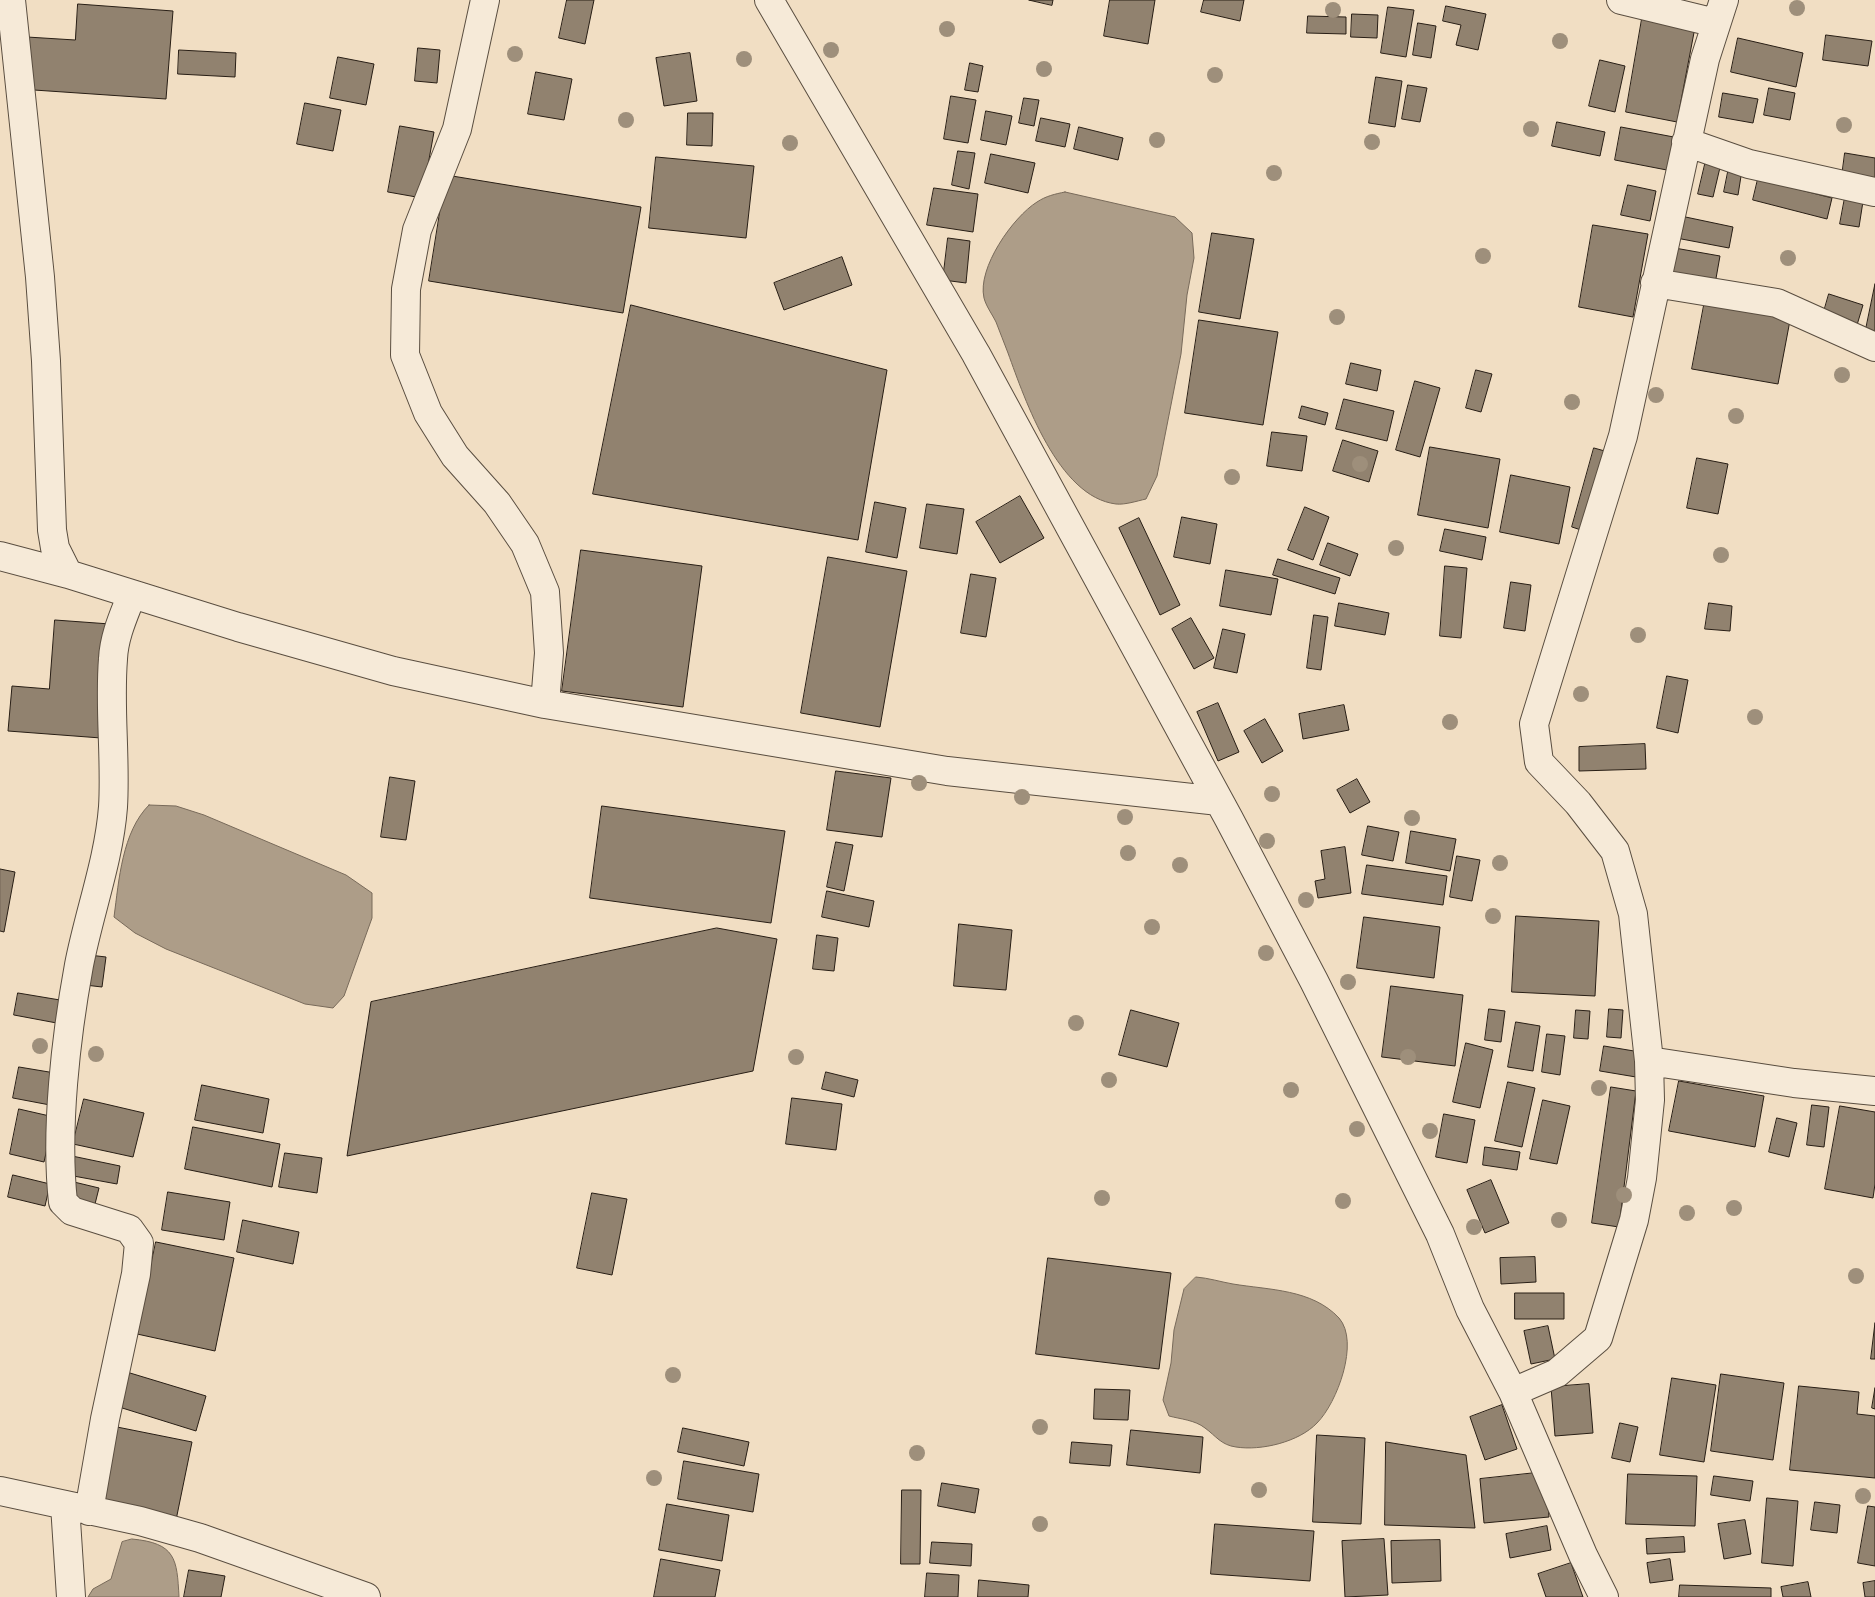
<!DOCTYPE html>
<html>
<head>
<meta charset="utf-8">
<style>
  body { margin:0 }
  canvas { display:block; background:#f1dec3 }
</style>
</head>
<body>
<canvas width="1875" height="1597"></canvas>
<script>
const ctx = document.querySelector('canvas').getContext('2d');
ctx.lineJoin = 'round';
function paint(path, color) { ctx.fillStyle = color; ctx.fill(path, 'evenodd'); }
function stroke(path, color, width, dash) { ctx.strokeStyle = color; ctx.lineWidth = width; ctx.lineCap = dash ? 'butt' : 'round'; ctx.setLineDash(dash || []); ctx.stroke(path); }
const water = new Path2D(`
  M1065,192L1175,217L1192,233L1194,258L1187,295L1181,354L1157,476L1146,499C1137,501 1125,505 1116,504C1058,497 1025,400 1008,353C1004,343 1000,332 996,322C992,314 986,306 984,298C977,268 1013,217 1037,202C1046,196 1055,194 1065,192Z
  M149,805L176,806L204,815L346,875L372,893V918L344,996L333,1008L305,1004L166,949L135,933L114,917C119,880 122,832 149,805Z
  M1196,1277C1209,1278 1221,1282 1233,1284C1269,1290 1312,1289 1339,1318C1360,1342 1337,1403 1317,1423C1299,1442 1261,1451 1236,1447C1221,1445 1216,1436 1205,1428C1195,1420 1180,1419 1169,1416L1163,1400L1171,1363L1174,1330L1184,1289Z
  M132,1539C176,1543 177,1559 179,1597H88L93,1589L111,1579L122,1542Z`);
const building = new Path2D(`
  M567,0H594L585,44L559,38Z
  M1029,0H1053L1052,5Z
  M1110,0H1155L1148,44L1104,36Z
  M1204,0H1244L1240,21L1201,12Z
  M78,4L173,11L166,99L34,90L27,37L75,40Z
  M1446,6L1486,14L1478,50L1456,45L1461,25L1443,21Z
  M1388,7L1414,10L1406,57L1381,53Z
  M1643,13L1696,22L1677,122L1626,112Z
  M1352,14L1378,15L1377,38L1351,37Z
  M1308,16L1346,17V34L1307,33Z
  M1418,23L1436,26L1431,58L1413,55Z
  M1826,35L1872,41L1868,66L1823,60Z
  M1738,38L1803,53L1796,87L1731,72Z
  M418,48L440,50L437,83L415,81Z
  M179,50L236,53L235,77L178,74Z
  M690,53L697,101L664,106L656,58Z
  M338,57L374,64L366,105L330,98Z
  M1600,60L1625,66L1615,112L1589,106Z
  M970,63L983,66L978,92L965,90Z
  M536,72L572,79L564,120L528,114Z
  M1376,77L1402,81L1395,127L1369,123Z
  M1408,85L1427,88L1420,122L1402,119Z
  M1769,88L1795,93L1790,120L1764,115Z
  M1723,93L1758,99L1753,123L1719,117Z
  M951,96L976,100L968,143L944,139Z
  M1024,98L1039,100L1034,126L1019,123Z
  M305,103L341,110L333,151L297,144Z
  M986,111L1012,116L1006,145L981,140Z
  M688,113H713L712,146L687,145Z
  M1041,118L1070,124L1065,147L1036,141Z
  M1557,122L1605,132L1600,156L1552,146Z
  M400,126L434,132L422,198L388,192Z
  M1079,127L1123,138L1118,160L1074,149Z
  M1621,127L1679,138L1672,171L1615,160Z
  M958,151L975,153L969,189L952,185Z
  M1845,153L1875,158V181L1842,176Z
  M991,154L1035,163L1028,193L985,183Z
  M1707,156L1722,159L1713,197L1698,194Z
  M656,157L754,166L746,238L649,228Z
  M1729,167L1742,170L1738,195L1724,192Z
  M446,175L641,207L623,313L429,281Z
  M1758,179L1832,198L1827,219L1753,200Z
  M1628,185L1656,191L1650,221L1621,215Z
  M934,188L978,194L973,232L927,225Z
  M1846,192L1864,195L1859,227L1840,224Z
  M1676,215L1733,227L1729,248L1671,237Z
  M1593,225L1648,234L1633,317L1579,307Z
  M1212,233L1254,239L1240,319L1199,312Z
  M948,238L970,241L966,283L943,280Z
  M1669,247L1720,256L1715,284L1664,275Z
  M842,257L852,285L784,310L774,283Z
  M1875,284V336L1865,334Z
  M1829,294L1863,305L1857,325L1823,315Z
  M1705,300L1791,315L1778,384L1692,369Z
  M631,305L887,370L858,540L593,494Z
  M1199,320L1278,332L1263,425L1185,413Z
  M1351,363L1381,370L1377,391L1346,384Z
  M1476,370L1492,374L1481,412L1466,408Z
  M1415,381L1440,388L1420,457L1396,450Z
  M1344,399L1394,411L1387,441L1336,429Z
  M1302,406L1328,413L1325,425L1299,418Z
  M1272,432L1307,436L1302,471L1267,466Z
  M1343,440L1378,451L1369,482L1333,471Z
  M1430,447L1500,459L1488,528L1418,515Z
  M1594,448L1612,453L1590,533L1572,527Z
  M1697,458L1728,464L1718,514L1687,508Z
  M1511,475L1570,487L1559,544L1500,532Z
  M1020,496L1044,538L1000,563L976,522Z
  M875,502L906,508L897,558L866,552Z
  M927,504L964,509L957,554L920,548Z
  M1305,507L1329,517L1313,560L1288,550Z
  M1182,517L1217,524L1210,564L1174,557Z
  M1139,518L1180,605L1160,615L1119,528Z
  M1445,529L1486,537L1482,560L1440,551Z
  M1328,543L1358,554L1350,576L1320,565Z
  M581,550L702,566L683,707L562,691Z
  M828,557L907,571L880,727L801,713Z
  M1278,559L1340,578L1335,594L1273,575Z
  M1445,566L1467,568L1461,638L1440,636Z
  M1226,570L1278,579L1271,615L1220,606Z
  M971,574L996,578L986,637L961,633Z
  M1511,582L1531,585L1525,631L1504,628Z
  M1339,603L1389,613L1385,635L1335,626Z
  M1709,603L1732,606L1730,631L1705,629Z
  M1314,615L1328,617L1321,670L1307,668Z
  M1191,618L1214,658L1194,669L1172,629Z
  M55,620L110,624L101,738L8,731L12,686L49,689Z
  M1223,629L1245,634L1237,673L1214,668Z
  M1667,676L1688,680L1678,733L1657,728Z
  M1218,703L1239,752L1218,761L1197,712Z
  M1344,705L1349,730L1303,739L1299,714Z
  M1265,719L1283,751L1262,763L1244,731Z
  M1645,744L1646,769L1579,771V747Z
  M836,771L891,778L882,837L827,830Z
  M390,777L415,781L406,840L381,837Z
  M1357,779L1370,802L1350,813L1337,790Z
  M602,806L785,831L771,923L590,898Z
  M1368,826L1399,832L1393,861L1362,855Z
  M1411,831L1456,839L1450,871L1406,863Z
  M836,842L853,845L844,891L827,887Z
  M1345,847L1351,893L1318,898L1315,881L1325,879L1321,851Z
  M1457,856L1480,860L1472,901L1450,897Z
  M1367,865L1447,876L1443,905L1362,894Z
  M0,869L15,872L4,932L0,931Z
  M827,891L874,901L869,927L822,917Z
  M1516,916L1599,921L1595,996L1512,992Z
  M1364,917L1440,927L1434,978L1357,968Z
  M959,924L1012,930L1006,990L954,986Z
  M717,928L777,939L753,1071L347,1156L371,1002Z
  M817,935L838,938L834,971L813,969Z
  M89,955L106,957L102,987L85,985Z
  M1391,986L1463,995L1455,1066L1382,1057Z
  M18,993L66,1001L62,1024L14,1015Z
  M1489,1009L1505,1011L1501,1042L1485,1040Z
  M1609,1009L1623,1010L1621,1038L1607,1037Z
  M1131,1010L1179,1023L1167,1067L1119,1055Z
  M1576,1010L1590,1011L1588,1039L1574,1038Z
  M1516,1022L1540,1026L1533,1071L1508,1067Z
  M1547,1034L1565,1036L1560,1075L1542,1072Z
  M1466,1043L1493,1050L1480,1108L1453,1102Z
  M1604,1046L1640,1052L1636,1077L1600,1071Z
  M19,1067L55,1073L50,1105L13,1098Z
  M826,1072L858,1080L854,1097L822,1089Z
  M1679,1081L1764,1096L1755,1147L1669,1131Z
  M1508,1082L1535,1088L1522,1147L1495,1141Z
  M202,1085L269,1099L263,1133L195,1120Z
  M1611,1087L1636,1091L1619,1227L1592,1223Z
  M792,1098L842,1104L836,1150L786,1144Z
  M84,1099L144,1113L133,1157L73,1144Z
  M1543,1100L1570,1106L1557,1164L1530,1159Z
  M1812,1105L1829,1107L1824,1147L1807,1145Z
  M1840,1106L1875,1112V1184L1873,1198L1825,1189Z
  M19,1109L54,1117L44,1162L10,1154Z
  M1444,1114L1475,1120L1467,1163L1436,1157Z
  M1777,1118L1797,1123L1789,1157L1769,1152Z
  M193,1127L280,1144L272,1187L185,1169Z
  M1485,1147L1520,1152L1517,1170L1483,1165Z
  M285,1153L322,1158L317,1193L279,1187Z
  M72,1156L120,1166L117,1184L68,1175Z
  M13,1175L50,1184L45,1206L8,1197Z
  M1491,1180L1509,1223L1485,1233L1467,1190Z
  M74,1182L99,1188L94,1208L70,1203Z
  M168,1192L230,1202L224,1240L162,1230Z
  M592,1193L627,1199L612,1275L577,1268Z
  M243,1220L299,1232L293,1264L237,1252Z
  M156,1242L234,1258L215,1351L137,1334Z
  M1535,1257L1536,1282L1501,1284L1500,1258Z
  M1048,1258L1171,1273L1159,1369L1036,1354Z
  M1515,1293H1564V1319H1515Z
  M1875,1323V1359H1871Z
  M1548,1326L1555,1359L1531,1364L1524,1331Z
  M130,1373L206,1396L196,1431L119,1407Z
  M1721,1374L1784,1383L1773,1460L1711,1451Z
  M1672,1378L1716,1385L1704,1462L1660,1455Z
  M1589,1384L1593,1433L1555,1436L1551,1387Z
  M1799,1386L1859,1392L1857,1414L1875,1416V1478L1790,1470Z
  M1875,1388V1409L1872,1408Z
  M1095,1389L1130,1390L1128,1420L1094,1419Z
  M1502,1405L1517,1449L1485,1460L1470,1417Z
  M1620,1423L1638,1427L1630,1462L1612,1458Z
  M112,1426L192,1442L175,1525L95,1509Z
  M683,1428L749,1442L744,1466L678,1452Z
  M1131,1430L1203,1437L1200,1473L1127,1465Z
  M1317,1435L1365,1438L1361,1524L1313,1522Z
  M1072,1442L1112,1445L1110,1466L1070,1463Z
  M1386,1442L1466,1455L1475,1528L1385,1525Z
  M684,1461L759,1474L753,1512L678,1499Z
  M1545,1472L1549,1517L1484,1523L1480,1479Z
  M1628,1474L1697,1476L1695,1526L1626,1524Z
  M1714,1476L1753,1481L1750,1501L1711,1495Z
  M942,1483L979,1489L975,1513L938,1506Z
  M902,1490H921L920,1564H901Z
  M1767,1498L1798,1501L1793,1566L1762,1563Z
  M1815,1502L1840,1505L1837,1533L1811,1530Z
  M667,1504L729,1515L722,1561L659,1550Z
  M1868,1506L1875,1507V1566L1858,1563Z
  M1745,1520L1751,1554L1724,1559L1718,1524Z
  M1215,1524L1314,1531L1310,1581L1211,1574Z
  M1547,1526L1551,1550L1510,1558L1506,1534Z
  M1684,1537L1685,1552L1647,1554L1646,1539Z
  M1384,1539L1388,1595L1345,1597L1342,1541Z
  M1440,1540L1441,1581L1392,1583L1391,1541Z
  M932,1542L972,1544L971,1566L930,1563Z
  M661,1559L720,1570L715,1597H654Z
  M1670,1559L1673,1580L1650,1583L1647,1563Z
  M1571,1563L1583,1597H1546L1538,1574Z
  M189,1570L225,1576L221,1597H184Z
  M927,1573L959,1575L958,1597H925Z
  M979,1580L1029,1585L1028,1597H978Z
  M1875,1581V1597H1865L1863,1583Z
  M1808,1582L1811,1597H1783L1781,1587Z
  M1680,1585L1771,1588V1597H1679Z`);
const minor = new Path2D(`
  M11,0L40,277L46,361L52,530L55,548L68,574
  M485,0L457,129L417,230L406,289L405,355L428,413L455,456L497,503L525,544L545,592L549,653L545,704
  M769,0L976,354L1229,819L1314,981L1440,1234L1470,1309L1513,1392L1583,1555L1604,1597
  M1621,0L1716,23
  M1686,142L1749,164L1875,192
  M1655,283L1777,303L1875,347
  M0,556L68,574L238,627L393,671L545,704L947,771L1219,801
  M1649,1061L1794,1083L1875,1091
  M1513,1392L1557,1373L1598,1338L1634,1220L1642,1178L1650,1100L1649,1061L1633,914L1615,851L1578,803L1539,762L1534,724L1623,436L1705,59L1724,0
  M0,1491L140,1521L200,1538L366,1597
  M65,1505L71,1597
  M89,1511L105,1419L136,1274L139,1243L129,1229L72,1211L63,1202C55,1130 66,1036 79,965C89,913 109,860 113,807C116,758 109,708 113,659C114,636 124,615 132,594`);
const trees = [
  [1797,8],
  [1333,10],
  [947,29],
  [1560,41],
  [831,50],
  [515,54],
  [744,59],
  [1044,69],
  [1215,75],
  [626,120],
  [1844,125],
  [1531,129],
  [1157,140],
  [1372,142],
  [790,143],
  [1274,173],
  [1483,256],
  [1788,258],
  [1337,317],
  [1842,375],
  [1656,395],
  [1572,402],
  [1736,416],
  [1360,464],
  [1232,477],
  [1396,548],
  [1721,555],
  [1638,635],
  [1581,694],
  [1755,717],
  [1450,722],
  [919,783],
  [1272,794],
  [1022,797],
  [1125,817],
  [1412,818],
  [1267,841],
  [1128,853],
  [1500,863],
  [1180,865],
  [1306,900],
  [1493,916],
  [1152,927],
  [1266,953],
  [1348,982],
  [1076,1023],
  [40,1046],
  [96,1054],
  [796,1057],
  [1408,1057],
  [1109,1080],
  [1599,1088],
  [1291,1090],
  [1357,1129],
  [1430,1131],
  [1624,1195],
  [1102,1198],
  [1343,1201],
  [1734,1208],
  [1687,1213],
  [1559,1220],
  [1474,1227],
  [1856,1276],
  [673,1375],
  [1040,1427],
  [917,1453],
  [654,1478],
  [1259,1490],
  [1863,1496],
  [1040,1524]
];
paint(water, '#ad9d88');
stroke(water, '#786a5a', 1);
paint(building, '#91826f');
stroke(building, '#281e15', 1);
stroke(minor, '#5a4e40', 30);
stroke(minor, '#f6ead8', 28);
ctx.fillStyle = '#9e8f7b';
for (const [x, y] of trees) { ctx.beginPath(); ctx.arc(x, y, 8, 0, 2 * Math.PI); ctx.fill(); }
</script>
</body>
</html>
